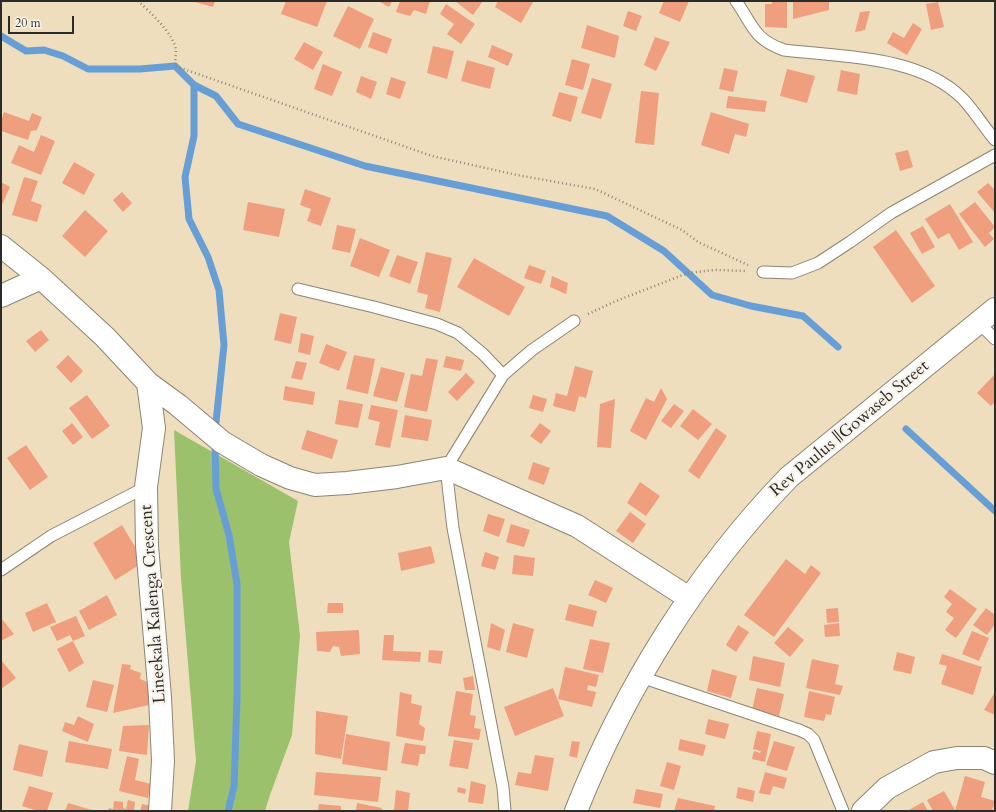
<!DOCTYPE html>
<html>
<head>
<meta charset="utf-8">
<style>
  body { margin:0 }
  #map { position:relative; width:996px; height:812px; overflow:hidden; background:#eedebe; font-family:Cardo,serif }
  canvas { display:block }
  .frame { position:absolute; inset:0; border:2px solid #2b2b2b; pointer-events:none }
  .scale { position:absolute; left:8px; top:16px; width:66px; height:18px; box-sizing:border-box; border:2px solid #2b2b2b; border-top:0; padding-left:5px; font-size:12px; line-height:14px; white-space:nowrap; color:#2b2b2b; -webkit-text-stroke:3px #f7f3e8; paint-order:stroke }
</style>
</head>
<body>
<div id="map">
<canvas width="996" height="812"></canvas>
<div class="frame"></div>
<div class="scale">20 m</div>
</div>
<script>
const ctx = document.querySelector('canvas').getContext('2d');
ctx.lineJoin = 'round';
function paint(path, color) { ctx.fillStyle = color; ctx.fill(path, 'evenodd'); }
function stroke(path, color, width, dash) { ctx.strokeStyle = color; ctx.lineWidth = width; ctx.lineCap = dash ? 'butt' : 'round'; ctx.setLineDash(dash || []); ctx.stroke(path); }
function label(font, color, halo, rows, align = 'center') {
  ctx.font = font + ' Cardo,serif'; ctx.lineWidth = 4; ctx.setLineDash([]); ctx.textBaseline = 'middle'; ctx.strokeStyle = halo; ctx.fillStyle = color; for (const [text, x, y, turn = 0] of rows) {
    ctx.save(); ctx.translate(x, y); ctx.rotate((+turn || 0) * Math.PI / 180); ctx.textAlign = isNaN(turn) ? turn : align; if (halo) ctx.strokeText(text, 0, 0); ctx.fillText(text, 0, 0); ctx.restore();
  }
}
const green = new Path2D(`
  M174,430L298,501L289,542L300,635L292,735L270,795L265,811H188L196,761L181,578Z`);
const stream = new Path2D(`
  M1,36L26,51L44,50L63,56L88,69H140L175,66L194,85L216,96L238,124L365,166L607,216L664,251L712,295L751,306L803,316L838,347
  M194,85V136L185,177L189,219L208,257L219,290L224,345L215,432
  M906,429L995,511
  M215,442L216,489L229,535L237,584V698L234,787L228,811`);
const building = new Path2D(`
  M191,1H215L213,7Z
  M286,1H327L317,27L281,14Z
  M378,1H392L389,7Z
  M400,1H430L426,14L414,10L410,16L396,12Z
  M455,1H483L473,15Z
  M498,1H530L533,2L521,23L495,7Z
  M664,1H689L680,22L659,13Z
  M772,1H787V28L765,27V4H772Z
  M793,1H829V10L793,19Z
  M938,2L944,27L931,30L926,4Z
  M446,4L475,24L461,44L447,34L454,24L440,14Z
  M348,6L374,19L360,49L333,36Z
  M628,11L642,16L636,31L623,26Z
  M870,11L865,30L855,32L860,12Z
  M913,23L922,29L907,55L887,43L893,32L904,38Z
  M587,25L619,36L615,58L581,48Z
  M373,32L392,39L387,54L368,47Z
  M655,37L670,42L656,71L644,65Z
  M304,42L323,52L313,70L294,59Z
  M492,45L513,54L508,66L488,57Z
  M433,46L454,51L447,79L427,73Z
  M572,59L590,64L583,90L565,85Z
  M467,60L495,68L490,89L461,81Z
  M323,64L342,72L332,96L314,89Z
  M724,68L738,71L733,92L719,89Z
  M787,69L815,76L807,103L780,96Z
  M841,70L860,74L857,95L837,91Z
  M361,76L377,82L371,99L356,92Z
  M391,77L406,82L400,99L386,94Z
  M592,78L612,84L601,119L581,113Z
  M641,91L659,93L654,145L635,143Z
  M559,92L578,97L571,122L552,116Z
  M728,96L767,101L765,112L726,108Z
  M4,112L29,121L32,113L42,117L37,130L31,131L28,140L1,131V122Z
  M711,112L749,124L746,137L735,134L729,154L701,145Z
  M41,135L55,141L41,175L11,163L19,145L34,152Z
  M908,150L913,167L900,171L895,153Z
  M74,162L95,174L84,195L62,183Z
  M24,177L38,181L31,201L42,205L37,222L12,215Z
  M1,182L10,187L1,207Z
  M988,183L995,190V213L977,192Z
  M305,189L331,198L321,226L307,221L311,209L300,205Z
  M122,192L132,203L123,212L113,200Z
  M248,202L285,209L279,237L243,230Z
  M975,202L995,227L989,233L994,239L985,247L959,214Z
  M950,204L973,242L959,250L949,233L938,239L925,219Z
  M85,210L108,231L85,257L62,236Z
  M337,225L356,229L350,253L332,249Z
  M923,226L935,247L922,254L910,233Z
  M896,230L935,286L912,303L873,247Z
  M360,238L390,250L379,277L350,266Z
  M426,252L452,258L440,312L425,308L428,295L417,292Z
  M397,255L418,262L410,284L389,276Z
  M474,258L525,287L509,316L457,287Z
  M529,265L546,271L541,284L524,278Z
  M552,276L568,283L566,294L550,287Z
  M280,313L297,317L291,344L274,340Z
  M41,330L49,340L35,352L26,341Z
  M301,333L314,336L310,355L298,352Z
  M326,344L347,352L339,371L319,363Z
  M68,355L83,371L71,383L56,367Z
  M354,355L375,359L368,394L346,389Z
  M446,356L464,360L461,371L443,367Z
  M426,358L438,360L427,412L404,407L411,374L422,376Z
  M296,361L307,363L302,380L291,378Z
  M575,366L593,371L586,398L579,396L575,412L553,406L556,393L567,396Z
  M381,367L405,373L397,402L373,396Z
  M466,373L475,382L457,401L448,392Z
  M995,374V402L991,406L977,393Z
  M285,386L315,392L313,405L283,400Z
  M661,388L667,399L646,440L630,431L646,398L654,402Z
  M87,395L110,426L92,439L69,408Z
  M533,395L547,399L543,412L529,408Z
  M615,399L611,448L597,447L600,404Z
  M339,400L363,404L358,428L335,424Z
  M674,404L684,411L671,428L661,421Z
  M371,405L398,410L390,448L375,445L380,422L368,419Z
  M693,409L712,424L698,440L680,426Z
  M405,415L432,420L428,441L401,437Z
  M72,423L83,437L73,445L62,431Z
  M540,423L551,431L541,444L530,436Z
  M716,428L727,436L699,479L688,471Z
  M307,430L338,440L332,459L301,449Z
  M26,445L48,477L30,490L7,458Z
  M533,462L550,468L544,485L528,479Z
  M640,482L660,496L646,516L627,503Z
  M630,512L646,524L633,543L616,531Z
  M488,514L505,519L499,537L483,531Z
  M511,524L530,530L524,547L506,542Z
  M122,525L144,562L115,580L93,543Z
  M431,546L435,563L401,571L398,553Z
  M485,552L499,557L495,570L481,566Z
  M514,555L535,558L533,576L512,574Z
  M786,559L805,574L811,565L821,573L774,637L744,615Z
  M595,580L613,588L606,603L588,595Z
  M950,589L977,609L956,638L945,630L954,618L946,612L952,604L944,597Z
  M107,595L117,615L89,630L79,611Z
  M47,603L56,622L33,632L25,613Z
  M328,603H343V613H327Z
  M569,604L597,611L593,627L565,620Z
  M838,608L839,622L827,623L826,609Z
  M986,608L995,615V624L987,635L973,625Z
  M76,616L85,636L73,641L70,635L57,641L50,627Z
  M1,618L14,634L1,641Z
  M491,623L505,630L500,651L487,647Z
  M513,623L534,629L527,658L506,652Z
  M839,623L840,636L825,637L824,625Z
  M738,625L749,632L736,652L726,645Z
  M788,627L804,640L790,657L774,643Z
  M359,630L360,654L341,656L339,647L333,646L330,652L317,651L316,632Z
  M972,631L989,638L979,661L962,654Z
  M384,635H394L393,651L421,652L420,662L382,660Z
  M590,639L610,643L603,673L583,669Z
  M73,641L84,663L69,672L57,649Z
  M429,650L443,651L441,664L428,662Z
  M897,652L915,657L911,674L893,670Z
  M942,654L982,667L973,695L941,684L947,666L939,664Z
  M753,656L785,663L780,687L749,680Z
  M812,659L839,665L835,684L843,686L840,695L806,688Z
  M1,660L16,678L1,689Z
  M122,664L131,665L130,669L141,673L140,679L150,683L149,705L113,713Z
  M565,667L599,675L596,687L588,685L587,690L596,692L592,707L558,699Z
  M712,669L737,676L731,698L707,691Z
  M473,676L475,690H465L463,678Z
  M93,680L114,685L107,712L86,707Z
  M553,688L564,716L515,736L504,707Z
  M757,688L784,694L779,716L752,710Z
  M456,691L473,694L470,715L476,716L474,728L481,729L479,740L448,736Z
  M809,691L835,697L831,715L826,714L824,721L804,717Z
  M400,692L412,695L411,703L422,706L419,724L425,728L423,741L396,736Z
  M995,692V715L984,710Z
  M316,711L348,716L341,759L315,754Z
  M78,716L94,724L88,742L62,731L65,722L74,725Z
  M708,719L729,724L725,739L705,734Z
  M149,725L147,755L119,751L123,726Z
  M757,731L771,734L765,762L752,759L754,751L760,753L761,751L753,749Z
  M346,734L390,742L387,771L342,764Z
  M680,739L706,745L703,756L678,750Z
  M454,740L473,743L468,769L449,766Z
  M69,741L112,749L108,769L65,762Z
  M572,741L580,742L577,758L569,756Z
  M774,741L795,747L787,771L766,765Z
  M405,743L426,746L425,754H420L418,766L401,763Z
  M19,744L48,751L42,777L13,770Z
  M535,755L554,758L548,791L515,785L518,772L531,774Z
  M127,756L139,759L135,780L151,784L148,798L119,791Z
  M667,762L681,766L674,790L660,786Z
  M316,772L381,777L378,802L314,795Z
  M765,772L787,778L784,789L773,786L770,795L759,793Z
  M965,776L985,782L981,797L995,801L992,811H955Z
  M471,781L486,785L483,804L468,802Z
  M29,786L53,793L47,811H38L22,806Z
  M458,787L466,789L465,794L457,792Z
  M738,787L755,791L753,802L736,798Z
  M636,789L663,794L660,808L633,803Z
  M396,790L410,793L408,811H394Z
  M944,791L955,810L933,811L927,800Z
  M678,798L715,806L714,811H674Z
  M128,800L135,802L134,811H108L109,808L113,809L114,801L123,802V808L126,809Z
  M923,802L928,811H907Z
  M68,803L95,811H65Z
  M357,803L382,808L381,811H356Z
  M142,804L158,807V811H140Z
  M319,804L341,806V811H318Z`);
const path = new Path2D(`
  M138,1C151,13 173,33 176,50C176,55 175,61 175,66L432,156L517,175L595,189L682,230L698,242L748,265
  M588,314L616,301L688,273L714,270L747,271`);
const lane = new Path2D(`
  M736,1C753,25 753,39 784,50C841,57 920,55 963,99C975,112 984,127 995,140
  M763,272L792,273L818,263L850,242L891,213L995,155
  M298,289L374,307L437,324L458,333L483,354L503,375
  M978,322L995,339
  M1,570L51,536L146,487
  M641,677L799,730L808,734L814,740L843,811
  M505,811L503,787L453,528L446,468L503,375L532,350L574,321`);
const street = new Path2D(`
  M1,246L41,278L105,337L148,383L154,428L146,487L147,546L160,697L163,761L160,811
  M1,296L41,278
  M148,383L178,405L222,442L261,465L290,478L315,485L347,483L397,477L446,468L577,526L689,598
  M576,811C625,688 697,572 789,477L995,309
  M863,811L887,788L934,762L957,758H984L995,763`);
const streetNames = [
  ["Rev Paulus ǁGowaseb Street",850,429,-40],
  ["Lineekala Kalenga Crescent",154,604,-94]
];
paint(green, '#9cc16c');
stroke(stream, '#679ed5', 7);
paint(building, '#ef9e7e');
stroke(lane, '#8c8474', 13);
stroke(street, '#8c8474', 24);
stroke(path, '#8c8474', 2.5, [1, 3]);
stroke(lane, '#fff', 11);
stroke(street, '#fff', 22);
label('17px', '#2b2b2b', '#f7f3e8', streetNames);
</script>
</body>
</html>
